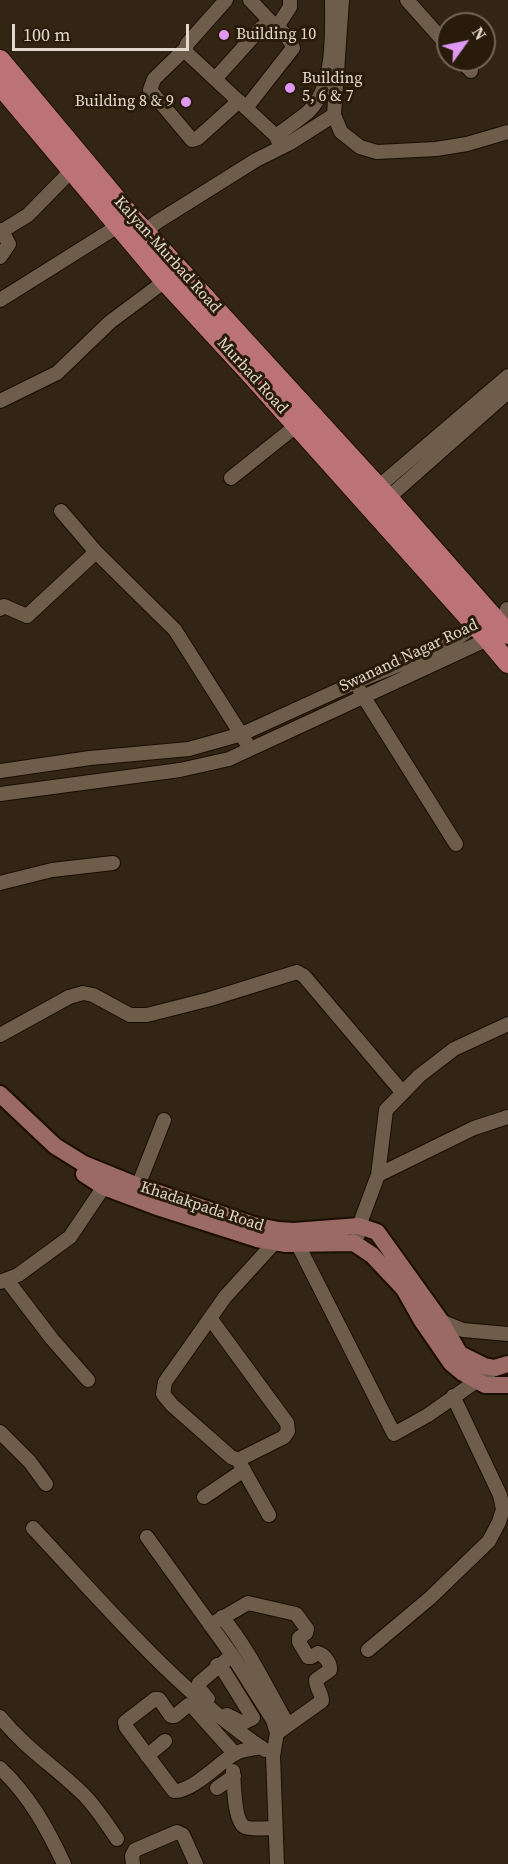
<!DOCTYPE html>
<html>
<head>
<meta charset="utf-8">
<style>
  body { margin:0 }
  #map { position:relative; width:508px; height:1864px; overflow:hidden; background:#332513; font-family:"Source Serif 4",serif }
  canvas { display:block }
  .north { position:absolute; left:436px; top:12px; width:60px; height:60px; box-sizing:border-box; background:#291b0a; border:2px solid #736758; border-radius:50%; rotate:57deg; font-size:16px; font-weight:700; line-height:24px; text-align:center; color:#e2d8ce }
  .north::after { content:''; display:block; margin:auto; width:21px; height:27px; background:#de98f2; clip-path:polygon(50% 0,100% 100%,50% 72%,0 100%) }
  .scale { position:absolute; left:12px; top:24px; width:177px; height:27px; box-sizing:border-box; border:3px solid #e2d8ce; border-top:0; padding-left:8px; font-size:18px; line-height:21px; white-space:nowrap; color:#e2d8ce; -webkit-text-stroke:4px #291b0a; paint-order:stroke }
</style>
</head>
<body>
<div id="map">
<canvas width="508" height="1864"></canvas>
<div class="north">N</div>
<div class="scale">100 m</div>
</div>
<script>
const ctx = document.querySelector('canvas').getContext('2d');
ctx.lineJoin = 'round';
function stroke(path, color, width, dash) { ctx.strokeStyle = color; ctx.lineWidth = width; ctx.lineCap = dash ? 'butt' : 'round'; ctx.setLineDash(dash || []); ctx.stroke(path); }
function label(font, color, halo, rows, align = 'center') {
  ctx.font = font + ' "Source Serif 4",serif'; ctx.lineWidth = 6; ctx.setLineDash([]); ctx.textBaseline = 'middle'; ctx.strokeStyle = halo; ctx.fillStyle = color; for (const [text, x, y, turn = 0] of rows) {
    ctx.save(); ctx.translate(x, y); ctx.rotate((+turn || 0) * Math.PI / 180); ctx.textAlign = isNaN(turn) ? turn : align; if (halo) ctx.strokeText(text, 0, 0); ctx.fillText(text, 0, 0); ctx.restore();
  }
}
const minor = new Path2D(`
  M226,0L187,44L186,48L187,53L276,136L281,147
  M250,0L270,21
  M407,0L448,46
  M277,27L290,7V0
  M186,48L154,79L150,90L192,140L198,138L239,101
  M461,60L471,71
  M215,79L260,29L270,21C279,28 290,37 293,48L246,108
  M334,115L341,132L360,147L377,152L436,149L467,144L508,132
  M276,136C286,128 299,120 309,111C335,85 332,34 332,0
  M0,230L2,231L28,215L73,169
  M138,236L157,222L256,160L290,143L334,115L342,0
  M0,257L9,244L2,231
  M0,300L126,221
  M0,401L57,373L110,322L165,281
  M231,478L296,426
  M378,487L508,376
  M388,498L508,392
  M61,511L96,552L175,630L246,742
  M0,609L4,606L27,616L96,552
  M360,691L456,844
  M0,771L90,758L189,749L242,734L356,682L448,645L481,621
  M0,794L180,770L229,759L488,639L501,624L507,609
  M0,883L52,870L113,863
  M0,1035L69,997L83,993L93,995L130,1015H147L210,999L297,972L304,976L403,1093
  M378,1175L474,1128L508,1117
  M138,1186L164,1120
  M358,1235L359,1226L378,1175L386,1110L419,1076L454,1049L508,1024
  M297,1243L394,1434L428,1415L495,1368
  M7,1280L52,1339L88,1380
  M0,1282L18,1275L70,1237L109,1179
  M210,1318L287,1423L288,1431L284,1437L238,1460L231,1457L172,1405L163,1394L165,1382L225,1297L275,1242L276,1235
  M438,1320L463,1330L508,1334
  M0,1432L30,1462L46,1484
  M238,1460L269,1515
  M204,1497L244,1470
  M33,1528C106,1606 176,1690 265,1750
  M147,1537L232,1655L273,1720L277,1733L273,1756L277,1864
  M222,1617C249,1649 267,1689 288,1725
  M210,1625L248,1603L296,1614L307,1629L306,1633L299,1638V1642L308,1657H311L318,1653C325,1655 331,1664 330,1670L316,1680C316,1688 322,1693 322,1701L277,1733
  M368,1650L430,1598L489,1541L499,1522L503,1509L500,1495L453,1396
  M217,1665L222,1668L253,1718L243,1723L227,1715
  M208,1699L198,1687L199,1683L232,1655
  M0,1717C26,1749 54,1766 83,1794C96,1807 107,1824 117,1839
  M235,1754L192,1706L188,1705L175,1716H171L159,1699H155L125,1722L126,1727L174,1791C192,1792 219,1763 234,1754C241,1750 252,1749 261,1747
  M147,1756L165,1741
  M0,1768C29,1795 47,1828 64,1864
  M233,1771C234,1783 234,1822 245,1827C252,1830 266,1828 274,1828
  M217,1788L234,1776
  M133,1864L132,1856L135,1850L177,1832L183,1835L196,1864`);
const major = new Path2D(`
  M0,1094L55,1146L84,1164L138,1186L254,1225L278,1230L294,1231L359,1226L377,1232L440,1320L460,1354L484,1366L495,1368L508,1364
  M84,1174L104,1187L160,1208L257,1239L286,1244L354,1243L372,1255L404,1289L422,1321L451,1363L463,1373L485,1385H508`);
const highway = new Path2D(`
  M0,60L132,218L388,498L508,634
  M0,85L165,281L248,371L488,639L508,663`);
const markers = [
  [224,35,6,"#de98f2"],
  [290,88,6,"#de98f2"],
  [186,102,6,"#de98f2"]
];
const poiNames = [
  ["Building 10",236,35],
  ["Building",302,79],
  ["5, 6 & 7",302,97],
  ["Building 8 & 9",174,102,"right"]
];
const streetNames = [
  ["Kalyan-Murbad Road",167,255,48],
  ["Murbad Road",252,376,48],
  ["Swanand Nagar Road",409,656,-25],
  ["Khadakpada Road",202,1207,18]
];
stroke(minor, '#1a0d01', 16);
stroke(major, '#1a0d01', 20);
stroke(highway, '#1a0d01', 22);
stroke(minor, '#6d5d4a', 14);
stroke(major, '#9c6a65', 16);
stroke(highway, '#bc7377', 20);
for (const [x, y, r, color] of markers) { const dot = new Path2D(); dot.arc(x, y, r, 0, 2 * Math.PI); ctx.fillStyle = color; ctx.fill(dot); stroke(dot, '#291b0a', 2); }
label('16px', '#e2d8ce', '#291b0a', poiNames, 'left');
label('16px', '#e2d8ce', '#291b0a', streetNames);
</script>
</body>
</html>
